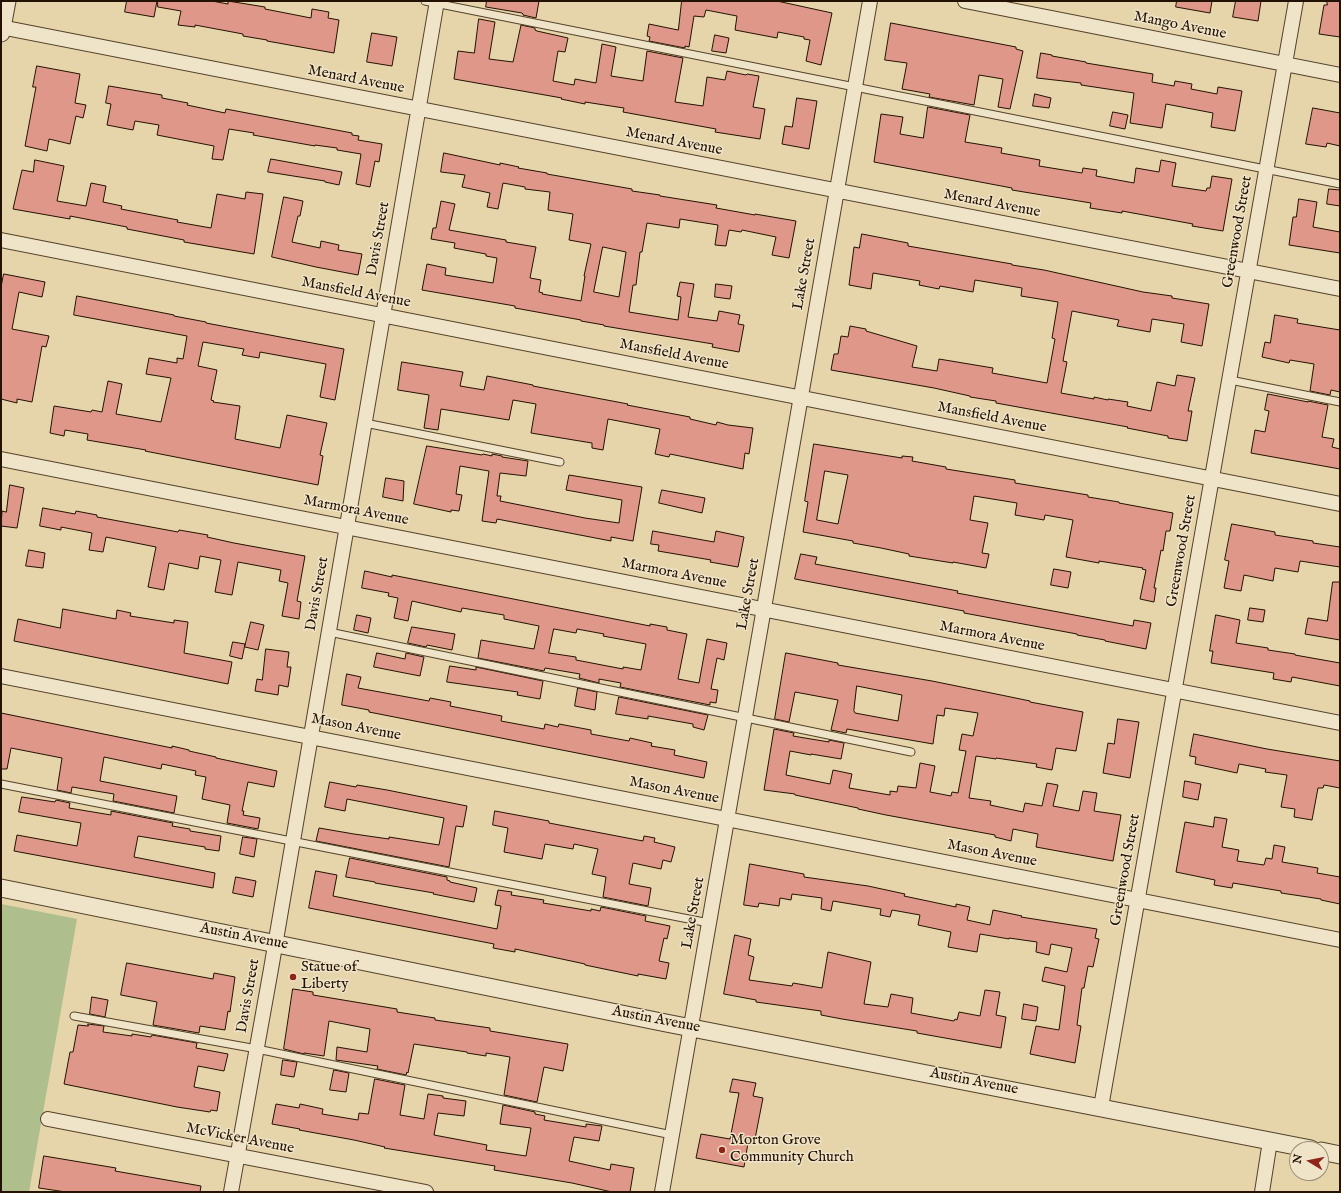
<!DOCTYPE html>
<html>
<head>
<meta charset="utf-8">
<style>
  body { margin:0 }
  #map { position:relative; width:1341px; height:1193px; overflow:hidden; background:#e6d4aa; font-family:"IM FELL English",serif }
  canvas { display:block }
  .frame { position:absolute; inset:0; border:2px solid #231200; pointer-events:none }
  .north { position:absolute; left:1289px; top:1141px; width:40px; height:40px; box-sizing:border-box; background:#efe3c8; border:1px solid #9d8f78; border-radius:50%; rotate:280deg; font-size:11px; font-weight:700; line-height:16px; text-align:center; color:#231200 }
  .north::after { content:''; display:block; margin:auto; width:14px; height:18px; background:#8f2418; clip-path:polygon(50% 0,100% 100%,50% 72%,0 100%) }
</style>
</head>
<body>
<div id="map">
<canvas width="1341" height="1193"></canvas>
<div class="frame"></div>
<div class="north">N</div>
</div>
<script>
const ctx = document.querySelector('canvas').getContext('2d');
ctx.lineJoin = 'round';
function paint(path, color) { ctx.fillStyle = color; ctx.fill(path, 'evenodd'); }
function stroke(path, color, width, dash) { ctx.strokeStyle = color; ctx.lineWidth = width; ctx.lineCap = dash ? 'butt' : 'round'; ctx.setLineDash(dash || []); ctx.stroke(path); }
function label(font, color, halo, rows, align = 'center') {
  ctx.font = font + ' "IM FELL English",serif'; ctx.lineWidth = 3; ctx.setLineDash([]); ctx.textBaseline = 'middle'; ctx.strokeStyle = halo; ctx.fillStyle = color; for (const [text, x, y, turn = 0] of rows) {
    ctx.save(); ctx.translate(x, y); ctx.rotate((+turn || 0) * Math.PI / 180); ctx.textAlign = isNaN(turn) ? turn : align; if (halo) ctx.strokeText(text, 0, 0); ctx.fillText(text, 0, 0); ctx.restore();
  }
}
const green = new Path2D(`
  M1,904L77,919L29,1192H1Z`);
const building = new Path2D(`
  M127,1H157L154,17L125,12Z
  M158,1H212L228,4V1L265,7V9L311,18L312,9L329,12L328,18L339,20L334,53L267,41V40L243,36V34L195,25V27L178,25L181,11L158,7Z
  M487,1H539L536,18L523,15V14L522,13L486,7Z
  M682,1H777L832,13L821,65L806,61L810,40L804,39V37L778,32L777,38L735,30L737,16L706,10L704,17L694,16L689,47L685,46V48L649,41L650,37L647,36L649,24L678,30Z
  M1177,1H1212L1210,13L1176,7Z
  M1236,1H1261L1258,21L1233,17Z
  M1327,1H1340V37L1319,34L1324,5H1327Z
  M479,19L495,22L489,59L513,62L521,25L535,28V30L537,31L568,38L565,52L558,51L553,81L574,85L575,79L596,83L602,44L616,47L611,76L643,81L647,51L683,58L675,102L703,106L707,77L725,80L727,71L746,75L747,74L759,76L753,107L765,109L760,139L715,132L716,129L623,112L624,108L585,102V104L561,99L562,98L454,79L458,51L474,53Z
  M891,23L1016,47V49L1023,51L1010,109L998,107L1003,79L979,75L974,105L929,97L930,94L902,89L907,63L885,60Z
  M372,33L397,37L392,66L367,62Z
  M715,35L729,38L726,53L712,51Z
  M1041,53L1052,55V56L1086,62V63L1153,74L1152,82L1174,86L1175,81L1192,84L1191,89L1217,94L1218,87L1242,91L1235,131L1211,127L1213,113L1166,104L1162,128L1130,123L1134,93L1081,85V83L1037,78Z
  M37,66L80,74L75,103L86,105L83,118L76,116L70,144L49,139L47,151L25,146L36,87H33Z
  M109,86L162,95V98L188,103L187,105L225,113L226,109L352,133V135L359,136L358,140L382,144L379,162L375,161L370,187L356,184L361,154L337,150V148L315,145V146L253,135L254,133L229,129L223,160L212,159L214,146L157,135L159,125L135,121L133,130L107,125L111,104L106,103Z
  M1035,94L1051,98L1049,108L1033,106Z
  M797,98L817,101L809,149L782,144L785,126L792,127Z
  M928,107L970,115L965,142L1002,148L1001,153L1040,160L1039,166L1082,173L1083,168L1097,170L1096,176L1134,183L1136,168L1159,172L1161,160L1176,163L1172,186L1206,191L1207,188H1210L1212,176L1232,179L1223,231L1192,226L1193,224L1122,211V213L1090,208L1091,203L1012,190V188L874,162L881,114L903,117L900,134L923,138Z
  M1313,108L1340,113V146L1327,143L1326,147L1306,144Z
  M1113,112L1128,115L1125,129L1110,126Z
  M444,153L500,165V163L519,167L518,168L547,173V174L632,189V191L660,195V196L717,205L716,208L755,215V214L796,221L789,258L772,255L776,237L742,230L741,232L729,230L726,246L715,245L718,225L680,219L679,228L647,223L642,252H640L636,285H633L629,312L678,320L681,297L677,296L680,282L694,284L688,317L717,321L719,311L740,315L738,324L744,325L739,352L712,347L713,344L604,326V325L581,321V320L515,308V306L422,290L427,264L446,268L445,275L493,283L497,258L486,256V254L454,248L455,243L431,239L433,228H436L441,201L455,204L449,230L506,240V242L536,247L530,278L541,280L539,292L543,293L542,294L581,301L585,276H584L591,244L569,240L573,214L548,210L550,192L525,189V187L503,183L498,209L487,207L490,193L462,187L465,175L441,172ZM603,247L626,252L619,297L594,292Z
  M271,159L342,172L339,185L325,182V181L268,172Z
  M35,160L64,166L57,201L86,206L91,183L106,186L103,202L122,206L121,209L178,220L177,222L211,228L217,194L245,199L246,192L263,194L254,254L184,242V240L127,229V227L70,216V219L13,209L22,170L33,172Z
  M1329,189L1340,190V206L1327,204Z
  M284,197L303,201L300,216H298L292,242L320,248L321,241L339,245L338,250L362,254L358,275L316,267L272,257Z
  M1299,199L1317,202L1313,227L1340,232V253L1289,245L1293,217H1296Z
  M862,234L908,243V246L1012,264V265L1044,270L1143,292L1172,296V298L1209,304L1202,346L1181,342L1184,324L1152,319L1150,332L1117,326L1119,320L1072,311L1063,361L1067,362L1061,393L1094,399V397L1108,400V399L1128,402L1127,406L1151,411L1157,382L1175,386L1177,375L1195,378L1188,411H1192L1187,441L1168,438V436L1127,428L1128,427L996,403V401L970,397V396L934,388L831,370L834,354H838L841,336L848,337L850,326L866,329V331L917,346L912,367L937,371L939,359L993,368L992,373L1047,383L1055,339L1052,338L1058,302L1021,296L1022,288L975,280L973,292L940,286L939,289L919,285L920,281L873,273L871,289L849,285L854,247L859,248Z
  M4,274L45,282L42,297L19,292L12,329L49,336L46,347L42,346L32,402L17,399V403L1,399V287Z
  M716,284L732,286L730,299L715,297Z
  M77,296L174,315V316L206,322V323L344,349L335,400L320,397L326,364L260,352L259,358L242,355L244,349L203,342L198,366L217,370L211,400L214,401L213,402L240,406L235,439L280,448L287,415L327,423L320,455L323,456L318,485L145,451L146,450L87,440L88,434L65,430L64,436L50,433L54,406L91,412L92,410L102,412L108,381L122,384L116,414L161,422L171,378L146,374L149,358L177,363V358L183,359L187,336L74,315Z
  M1275,315L1298,319L1297,323L1340,330V392L1331,390L1330,395L1310,391L1314,364L1290,360L1289,363L1262,357L1265,342L1270,343Z
  M402,362L463,372L460,386L484,390L487,376L533,385V386L628,404L627,405L690,417V419L716,425L717,422L728,425L753,428L749,454L745,453L743,469L670,454L669,457L655,454L660,429L608,419L603,450L592,448V443L531,433L536,404L513,400L509,420L441,409L438,430L424,428L429,395L398,390Z
  M1268,394L1308,402V401L1328,405L1322,437L1334,439L1332,447L1340,449V469L1251,453L1255,430L1265,432L1269,411L1265,410Z
  M814,444L902,458V456L913,457L912,461L946,467V469L1015,480V483L1088,495V497L1119,502V503L1173,513L1170,531H1166L1163,551L1161,550L1154,588H1156L1154,602L1140,599L1146,570L1142,569L1143,568L1099,561V563L1066,557L1073,520L1045,515L1044,520L1015,515L1017,503L974,496L970,520L988,523L982,553L989,554L986,568L953,562V563L909,556V554L881,548L853,543V541L803,532L808,502L805,501ZM825,471L848,475L838,524L817,520Z
  M427,446L482,455L483,454L492,456V454L502,456V457L528,461L526,476L500,473L497,496H501L500,501L585,518L619,523L622,500L566,490L569,475L642,487L633,541L611,537V541L497,519L496,523L482,521L489,471L460,466L456,494L462,495L459,511L451,510V512L414,504Z
  M386,478L404,481L403,501L383,497Z
  M10,485L24,488L17,528L1,526L2,511L6,512Z
  M662,490L705,498L702,513L659,503Z
  M43,508L75,514L76,511L97,515V517L178,532L179,530L208,535L207,537L234,543L305,556L297,601L301,602L299,619L282,616L288,583L279,581L281,570L238,562L232,595L215,592L221,560L200,556L198,569L169,563L164,590L148,587L156,547L106,537L103,552L89,550L92,533L61,527V530L40,526Z
  M1232,524L1275,532V535L1313,541V543L1340,547V567L1300,561L1298,572L1275,568L1273,581L1244,575L1241,591L1224,588L1229,561L1225,560Z
  M653,531L714,542L716,531L744,537L738,567L710,562L711,560L658,551L659,545L651,544Z
  M29,550L45,553L43,568L26,566Z
  M801,554L817,557L815,564L958,591L957,593L1133,626L1134,620L1151,623L1146,649L1105,641V640L1077,635V634L964,613V611L795,579Z
  M1054,569L1071,572L1068,588L1051,585Z
  M365,571L392,577V575L650,626V624L667,627V630L687,634L678,679L699,683L707,639L727,643L724,660L717,658L711,689L718,690L716,703L710,702V705L620,687L621,683L599,679V683L579,678L580,674L545,668L544,671L478,658L481,640L534,649L539,626L504,619V615L462,608L461,612L412,601L408,621L394,618L398,598L388,596L389,593L362,588ZM554,629L576,633L577,629L604,634L603,636L646,644L641,670L623,667V669L576,660V657L549,653Z
  M1333,582H1340V640L1305,634L1308,618L1327,621Z
  M1250,608L1265,610L1263,622L1248,620Z
  M63,609L116,619L117,610L131,613L130,616L174,623V620L188,622L184,653L232,662L228,684L14,641L18,619L60,628Z
  M357,615L371,618L368,633L354,630Z
  M1216,615L1240,620L1236,643L1268,648V650L1295,654V655L1340,663V686L1292,677L1291,682L1273,679L1274,673L1211,663L1213,651H1210Z
  M251,622L264,625L258,650L245,647Z
  M412,627L455,634L452,650L427,645L426,647L408,643Z
  M233,642L245,644L242,659L230,656Z
  M266,649L289,652L287,667H291L288,687L279,685L278,695L255,691L257,679L262,680Z
  M377,653L405,659L406,653L424,657L420,676L374,667Z
  M786,653L838,663V665L932,681L1001,695L1030,701V702L1083,712L1076,751L1056,748L1052,770L1036,767L1037,764L996,758V759L976,756L969,798L991,801L990,805L1023,812L1025,803L1042,806L1047,783L1058,785L1053,806L1079,811L1083,791L1097,793L1094,811L1121,815L1113,861L1036,847L1038,834L1013,829L1011,841L995,837V835L886,815L858,809V808L795,795V794L764,790L774,729L794,733L793,736L829,742V740L844,743L841,759L811,754V755L790,751L786,775L830,784L833,770L852,774L849,788L890,795V791L897,792L898,786L916,788L920,763L935,766L930,792L951,796L952,792L958,793L966,751L959,750L962,734L973,736L978,713L945,708L944,716L937,715L933,744L847,729L846,733L831,730L838,700L795,692L789,722L775,719ZM857,686L902,695L898,721L855,713L854,711Z
  M450,666L476,670V667L543,681L540,699L517,695L518,692L447,682Z
  M347,674L361,677L358,688L429,701L430,698L451,702L450,706L502,716L501,721L544,729L545,724L558,727L559,724L591,730V734L629,741L630,738L652,743L651,746L675,750L674,755L707,762L704,778L369,712V710L342,705Z
  M578,688L597,692L595,710L575,706Z
  M619,697L708,715L704,730L693,727V724L648,716V719L616,714Z
  M1,713L172,748V746L189,750V751L216,757V758L277,771L274,787L248,782L242,811H244L243,815L260,818L258,829L227,823L230,805L202,799L206,777L195,775L196,771L162,764L161,769L104,757L100,781L177,796L174,813L113,801L114,794L72,787L71,793L57,790L62,758L11,748L7,769H1Z
  M1118,719L1139,722L1130,778L1103,773L1108,743L1114,744Z
  M1194,734L1267,749L1340,761V788L1324,785L1323,788H1318L1312,820L1294,817L1295,809L1281,807L1287,775L1265,772L1266,769L1239,764L1237,773L1195,764L1196,757L1190,756Z
  M1185,781L1201,784L1198,800L1183,797Z
  M330,782L356,787L357,785L387,790L467,806L463,827L456,826L449,867L316,841L319,828L354,834L389,839V837L439,845L444,818L347,799L345,811L325,807Z
  M22,797L55,802L56,800L70,803L69,808L111,815V811L173,823L172,826L190,829V831L221,836L219,851L205,849V847L138,836L134,857L215,873L213,888L14,851L17,835L77,846L81,823L19,812Z
  M495,811L549,821V823L643,841L644,836L655,838L654,842L675,847L671,862L663,860L661,869L633,863L629,884L651,888L648,906L603,897L606,877L592,874L598,849L574,844L573,849L545,844L542,859L504,852L508,828L493,825Z
  M1215,817L1227,819L1222,847L1239,850L1237,861L1264,865L1266,858L1272,859L1274,845L1285,847L1282,862L1318,868L1317,873L1340,877V904L1321,900V899L1281,893V891L1233,883L1232,888L1214,885L1215,880L1176,872L1185,822L1213,827Z
  M243,837L257,839L254,857L240,854Z
  M350,858L447,877V880L450,881V882L477,888L474,902L433,894L434,893L375,883V882L346,877Z
  M750,864L804,874V877L868,886L905,894L904,896L956,907V904L970,907L967,920L990,925L993,910L1022,916L1021,917L1097,929L1095,938L1099,939L1093,967L1088,966L1084,988H1082L1077,1025L1081,1026L1075,1063L1030,1054L1036,1026L1059,1030L1065,986L1042,981L1045,967L1067,972L1072,948L1051,944L1049,955L1036,952L1037,942L1009,938V939L980,934L977,952L948,947L951,932L918,925L920,915L892,910L890,917L880,915L881,909L833,901L831,911L821,909L822,898L792,894L791,900L780,898L779,906L759,903L758,907L744,905Z
  M316,871L337,875L333,896L497,929L501,906L495,905L498,890L512,892L511,895L544,900L543,903L591,911V909L600,911L601,907L646,916L645,921L670,926L667,939L664,938L659,961L669,963L666,979L638,974V976L585,965V964L515,949V952L493,948L494,944L309,908Z
  M236,877L256,881L253,897L233,893Z
  M735,935L751,939L748,955L754,957L749,980L792,986L793,983L822,988L828,952L871,962L864,1004L888,1007L891,994L913,998L911,1013L954,1021L955,1019L957,1020L959,1012L980,1016L985,990L1000,992L996,1015L1006,1017L1001,1048L917,1033V1031L842,1019L821,1015V1011L756,1002V1000L724,994Z
  M127,963L213,979L214,973L235,977L230,1012L228,1011L225,1030L200,1026L199,1033L153,1025L157,1002L121,995Z
  M293,989L313,992V995L397,1009V1012L435,1018V1020L490,1028V1031L568,1044L563,1071L544,1067L537,1102L504,1095L510,1057L486,1053V1056L467,1053V1052L414,1044L408,1073L407,1072L406,1075L377,1069L378,1066L336,1060L337,1047L367,1052L370,1029L329,1021L324,1056L304,1053V1054L284,1049Z
  M92,997L108,1000L105,1017L90,1014Z
  M1024,1004L1038,1007L1036,1021L1022,1019Z
  M88,1024L104,1026L103,1032L132,1036V1034L151,1037L152,1035L197,1043L196,1048L228,1054L224,1071L198,1066L194,1087L220,1092L217,1111L211,1110L210,1112L177,1107L64,1084L70,1052H73L78,1025L88,1026Z
  M283,1060L297,1062L294,1077L281,1075Z
  M334,1070L349,1073L346,1092L330,1090Z
  M375,1079L405,1085L400,1115L424,1119L428,1094L443,1096V1098L466,1101L464,1116L438,1113L434,1135L487,1145L486,1150L526,1156L531,1128L500,1124L503,1105L535,1112V1114L545,1116L544,1120L586,1127V1124L602,1126L599,1141L574,1137L569,1161L610,1170L611,1164L634,1168L630,1192H612L572,1183L494,1170L495,1166L384,1148L385,1147L354,1140L299,1130L300,1129L272,1124L276,1104L299,1108L300,1104L323,1109L322,1114L358,1120L359,1113L368,1114Z
  M733,1079L756,1083L753,1096L763,1098L754,1144L748,1143L744,1167L696,1158L701,1134L730,1139L739,1093L730,1092Z
  M44,1156L116,1168L115,1171L201,1186L200,1192H66L39,1188Z`);
const service = new Path2D(`
  M425,1L1340,184
  M1230,380L1340,402
  M365,423L560,462
  M329,632L911,752
  M1,784L709,923
  M74,1016L257,1049L672,1135`);
const minor = new Path2D(`
  M965,1L1340,75
  M1,27L1340,289
  M1,240L1340,504
  M1,459L1340,723
  M1,676L1340,940
  M1101,1107L1296,1
  M48,1119L426,1192
  M231,1192L271,969L437,1
  M662,1192L870,1
  M1262,1192L1270,1141`);
const tertiary = new Path2D(`
  M1,33L7,1
  M1,888L666,1023L1311,1149
  M1321,1151L1340,1155`);
const markers = [
  [293,977,4,"#8f2418"],
  [722,1150,4,"#8f2418"]
];
const streetNames = [
  ["Mango Avenue",1180,26,11],
  ["Menard Avenue",356,80,11],
  ["Menard Avenue",674,142,11],
  ["Menard Avenue",992,204,11],
  ["Greenwood Street",1238,232,-80],
  ["Davis Street",379,239,-80],
  ["Lake Street",805,274,-80],
  ["Mansfield Avenue",356,293,11],
  ["Mansfield Avenue",674,355,11],
  ["Mansfield Avenue",992,418,11],
  ["Marmora Avenue",356,511,11],
  ["Greenwood Street",1182,551,-80],
  ["Marmora Avenue",674,574,11],
  ["Davis Street",318,594,-80],
  ["Lake Street",749,594,-80],
  ["Marmora Avenue",992,637,11],
  ["Mason Avenue",356,728,11],
  ["Mason Avenue",674,791,11],
  ["Mason Avenue",992,854,11],
  ["Greenwood Street",1126,870,-80],
  ["Lake Street",694,913,-80],
  ["Austin Avenue",244,937,11],
  ["Davis Street",249,996,-80],
  ["Austin Avenue",656,1020,11],
  ["Austin Avenue",974,1082,11],
  ["McVicker Avenue",240,1139,11]
];
const poiNames = [
  ["Statue of",301,968],
  ["Liberty",301,985],
  ["Morton Grove",730,1141],
  ["Community Church",730,1158]
];
paint(green, '#aebe8d');
paint(building, '#df9789');
stroke(building, '#231200', 1);
stroke(service, '#54422a', 9);
stroke(minor, '#54422a', 16);
stroke(tertiary, '#54422a', 19);
stroke(service, '#efe3c8', 7);
stroke(minor, '#efe3c8', 14);
stroke(tertiary, '#efe3c8', 17);
for (const [x, y, r, color] of markers) { const dot = new Path2D(); dot.arc(x, y, r, 0, 2 * Math.PI); ctx.fillStyle = color; ctx.fill(dot); stroke(dot, '#efe3c8', 1.5); }
label('15px', '#231200', '#efe3c8', streetNames);
label('15px', '#231200', '#efe3c8', poiNames, 'left');
</script>
</body>
</html>
